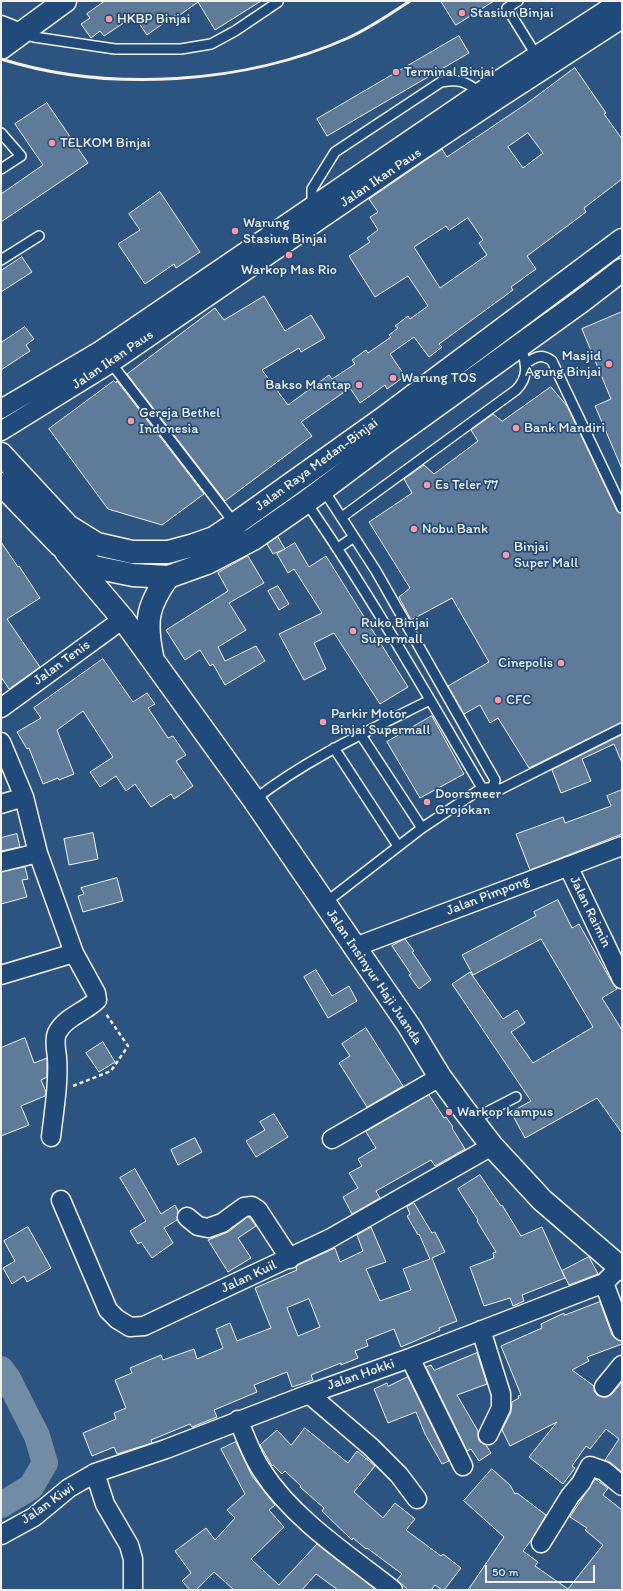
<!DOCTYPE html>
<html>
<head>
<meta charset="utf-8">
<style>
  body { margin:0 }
  #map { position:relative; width:623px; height:1591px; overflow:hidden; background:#2c5481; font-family:Itim,sans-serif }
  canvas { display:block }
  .frame { position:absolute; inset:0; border:2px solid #f4f1e8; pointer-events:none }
  .scale { position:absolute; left:485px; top:1565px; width:110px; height:18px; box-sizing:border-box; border:2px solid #f4f1e8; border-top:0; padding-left:5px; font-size:12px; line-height:14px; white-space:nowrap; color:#f4f1e8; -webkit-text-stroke:3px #1f4a7a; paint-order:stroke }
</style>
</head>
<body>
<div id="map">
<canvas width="623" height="1591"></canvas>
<div class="frame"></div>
<div class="scale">50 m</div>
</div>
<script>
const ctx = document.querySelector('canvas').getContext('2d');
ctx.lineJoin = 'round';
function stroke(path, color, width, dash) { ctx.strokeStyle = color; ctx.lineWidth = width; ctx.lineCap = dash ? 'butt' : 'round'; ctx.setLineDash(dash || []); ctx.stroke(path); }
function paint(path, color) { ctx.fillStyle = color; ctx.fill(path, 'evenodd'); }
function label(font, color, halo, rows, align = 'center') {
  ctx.font = font + ' Itim,sans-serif'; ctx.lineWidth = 3.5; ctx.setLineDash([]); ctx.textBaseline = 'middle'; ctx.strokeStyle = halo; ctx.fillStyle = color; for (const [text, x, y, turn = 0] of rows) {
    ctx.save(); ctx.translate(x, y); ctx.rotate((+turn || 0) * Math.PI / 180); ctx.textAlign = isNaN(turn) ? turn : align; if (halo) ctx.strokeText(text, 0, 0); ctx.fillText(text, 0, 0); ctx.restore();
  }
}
const river = new Path2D(`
  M1,1369L7,1377L37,1436L45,1463L31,1487L1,1505`);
const building = new Path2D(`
  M105,1H261L215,30L198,2L177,17L175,15L147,35L134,16L104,36L100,31L91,38L81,24L90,18L87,14Z
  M441,1H494L456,25Z
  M459,36L469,53L327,136L317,119Z
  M575,68L606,113L604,114L622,139V179L584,208L586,212L574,221L527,256L536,269L511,287L513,290L439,344L442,347L429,357L414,337L390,354L405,376L387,389L385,385L360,403L350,388L301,422L312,436L225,501L127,374L215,308L224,320L264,296L285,331L311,315L325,338L301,352L299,348L262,370L288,405L329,375L332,379L355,364L352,360L366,350L368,353L391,337L389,335L398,328L395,326L408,316L410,319L428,306L408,276L375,297L349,256L370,242L367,238L378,230L370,217L378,212L369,199L442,149L447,157L526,104ZM528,133L543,153L523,168L508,147ZM468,218L483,240L479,243L487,255L440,288L414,247L446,226L449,230Z
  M47,103L88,163L1,222V194L43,165L15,124Z
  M160,192L200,252L176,268L174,264L145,284L118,244L140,230L129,214Z
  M22,257L32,272L1,292V271Z
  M622,312V469L595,406L611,399L582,329Z
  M25,327L34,339L26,345L30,351L1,370V343Z
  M114,381L116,383L117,381L204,494L162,525L108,509L49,429Z
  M551,387L567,406L617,511L622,514V722L529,768L498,718L490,723L480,705L464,714L448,686L489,662L452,598L411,620L399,597L410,588L369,522L412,493L404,479L424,465L434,474L478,441L471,430L493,414L502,421Z
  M278,537L285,549L273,554L267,544Z
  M1,542L18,567L19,566L40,598L7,619L40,667L9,689L1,677Z
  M295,543L309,567L326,556L408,687L380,704L334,633L314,643L326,669L304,680L279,634L322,613L294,569L288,573L277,554Z
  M248,556L264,583L229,603L246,630L218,647L225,661L256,646L265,661L225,685L213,664L210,666L200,650L185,660L166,630L228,591L218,573Z
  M278,586L289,604L279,610L268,591Z
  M103,659L133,702L147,693L155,704L148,708L168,738L173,736L186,755L176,761L193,786L174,799L171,794L151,807L135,784L126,791L116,776L100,787L90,772L113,757L83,711L57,730L74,774L59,780L58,778L43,784L29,748L27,749L17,732L41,718L34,708Z
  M432,716L464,774L420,798L387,742Z
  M622,735V763L614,744L582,759L591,781L561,793L552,770Z
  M622,790V834L530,870L516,834L563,817L565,823L611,806L607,796Z
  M93,833L98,859L69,865L64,839Z
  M17,834L20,847L1,851V838Z
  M25,867L28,879L22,880L27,897L1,904V872Z
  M117,878L123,901L83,912L78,896L84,894L81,888Z
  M558,900L572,928L579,924L613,984L617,989L602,998L622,1030V1133L597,1098L525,1138L511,1112L531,1101L452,984L470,972L503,1019L517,1010L525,1023L511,1032L533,1063L593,1027L541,939L473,975L462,955L536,916L534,912Z
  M405,939L414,951L412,952L431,980L419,989L409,975L411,974L392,946Z
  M316,970L332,996L349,986L357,1001L328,1018L304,977Z
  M366,1028L403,1086L367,1107L339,1063L350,1056L342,1044Z
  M25,1038L34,1063L47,1058V1077L41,1080L46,1092L45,1096L21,1106L29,1125L1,1136V1048Z
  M103,1042L115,1062L99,1072L86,1053Z
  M429,1095L444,1118L446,1117L453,1127L452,1128L465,1149L435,1166L431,1160L376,1191L380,1198L352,1214L343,1197L358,1188L349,1173L362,1166L358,1159L376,1148L366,1132Z
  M274,1114L288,1137L256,1157L246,1141L265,1130L260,1122Z
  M195,1138L202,1152L178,1165L171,1150Z
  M135,1169L161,1214L175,1205L178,1211L177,1220L164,1228L173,1243L152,1258L141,1242L138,1244L130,1231L146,1221L120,1178Z
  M480,1175L501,1206L502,1205L521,1236L542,1227L565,1278L522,1295L524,1301L513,1306L510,1298L484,1306L470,1267L494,1258L493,1253L496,1252L477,1221L478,1220L458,1189Z
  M414,1203L432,1233L435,1232L445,1252L432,1258L457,1321L439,1328L440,1330L401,1347L394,1329L366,1340L368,1346L355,1351L358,1358L341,1365V1363L311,1375L313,1380L292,1387L287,1372L254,1385L257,1392L214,1410L217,1417L192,1427L190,1424L151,1440L152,1443L117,1454L114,1447L92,1456L83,1433L116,1419L114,1413L126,1408L115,1380L132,1373L130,1368L161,1355L163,1360L194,1349L197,1359L223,1348L216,1329L230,1323L237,1341L271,1328L255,1288L297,1270L296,1268L298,1265L335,1248L340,1262L363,1251L357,1235L371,1227L386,1262L366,1269L380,1301L411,1290L403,1269L430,1259L419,1234L418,1235L407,1216L410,1214L407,1207ZM309,1299L320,1327L298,1336L287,1308Z
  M248,1217L250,1218L256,1226L238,1238L251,1258L228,1272L208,1240L228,1232Z
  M28,1227L51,1268L27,1282L24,1276L12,1284L3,1268L15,1261L4,1241Z
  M589,1257L598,1274L569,1285L562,1271Z
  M600,1302L612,1335L616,1339L622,1341V1344L587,1357L589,1361L572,1370L594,1386V1391L597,1395L602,1397H607L612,1394L622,1382V1472L611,1463L605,1460L619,1439L606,1429L590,1449L586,1446L572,1466L575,1468L563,1484L529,1457L557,1422L510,1446L502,1430L511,1412L512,1402L519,1398L518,1396L521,1395L501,1346L542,1328L541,1324L564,1313V1315Z
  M477,1353L487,1384L457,1395L478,1431V1436L479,1441L486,1445L491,1453L479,1461L471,1449L467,1451L426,1367L431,1365L434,1370Z
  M408,1377L449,1461L442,1464L425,1434L416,1412L388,1423L374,1389L387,1383L388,1386Z
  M305,1428L348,1463L357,1451L375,1466L354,1492L383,1518L395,1503L415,1519L406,1530L441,1556L443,1554L461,1568L444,1590H442L435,1585L431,1590H408L397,1580L402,1574L367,1548L366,1549L353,1538L352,1540L322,1511L324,1508L300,1487L301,1486L285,1471L282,1474L273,1465L272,1466L260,1445L277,1430L291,1445Z
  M236,1442L252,1476L275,1505L269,1510L284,1527L251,1559L279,1585L317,1544L376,1590H338L316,1574L302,1590H234L214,1572L196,1590H190L182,1581L191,1573L175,1551L206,1528L215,1540L235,1518L227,1510L245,1494L221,1449Z
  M492,1469L510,1485L515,1494L517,1493L546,1515L532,1539L523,1551L538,1562L535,1566L568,1589L603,1545L585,1530L587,1528L570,1517L595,1479L608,1488L603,1495L622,1510V1590H468L504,1537L464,1501Z`);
const path = new Path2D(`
  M73,1086L111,1071L128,1046L106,1014`);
const lane = new Path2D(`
  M518,1L507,8L538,58
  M24,34L34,37L115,49H181L211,44L235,31L278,2
  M1,133L21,156L1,169
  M312,207V189L335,152L441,82C460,79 464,81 480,92
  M1,260L39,236
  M111,363L235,524
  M525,364C535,357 541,353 552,361L622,508
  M323,489L376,571L495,780L494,784L491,788H482L422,828L325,903
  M306,502C370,594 425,692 482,788
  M342,517L516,390C530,376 526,363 521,346
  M338,548L354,537
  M361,735L422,828
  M334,748L398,846
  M491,788L501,789L622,728
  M254,800C308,758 370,730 430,700
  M473,1121L487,1112L516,1097`);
const street = new Path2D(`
  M1,25L21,33
  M1,409L101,350L480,92L620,1
  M1,431L111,363L404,162L497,100L622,19
  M1,708L123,619
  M1,742L24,797L38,853L74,953L96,993L97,1000C85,1012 65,1017 57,1033C54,1040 56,1050 57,1057C59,1084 54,1110 51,1137
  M1,804L24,797
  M1,862L38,853
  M568,866L622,979
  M355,947L622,846
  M1,975L74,953
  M332,1139L440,1077
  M61,1200L108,1310L117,1319L130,1327L144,1326L329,1239L492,1146
  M187,1217L198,1226L208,1228L222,1223L244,1207L252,1206L258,1210L290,1259
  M604,1283L622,1331
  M481,1330L501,1394V1408L488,1435
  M410,1358L463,1466
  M604,1387L622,1365
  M309,1394L371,1447L399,1475L417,1499
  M238,1420C246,1437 252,1457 263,1472C293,1519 350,1556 393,1590
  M95,1473L105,1504L129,1545L133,1559V1590
  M1,1535L34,1517L69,1488L95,1473L166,1449L309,1394L410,1358L604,1283L620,1267
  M541,1543L570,1496L581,1483L590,1466L604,1471L622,1486`);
const secondary = new Path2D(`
  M1,48L65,1
  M66,552L123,619L254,800L409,1026L440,1077L465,1111L492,1146L542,1200L622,1269
  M152,656C145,621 147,606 168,577`);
const primary = new Path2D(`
  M1,454L68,526L97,544L132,552H168L194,545L214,538L235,524L381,420L622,240
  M1,484L60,545L94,567L133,575L168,577L207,563L253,539L306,502L386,442L583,300L622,270`);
const rail = new Path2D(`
  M1,59C109,93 245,84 348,38C370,28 390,14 410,1`);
const markers = [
  [462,13,4,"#ff9aa2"],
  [109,19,4,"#ff9aa2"],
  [396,72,4,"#ff9aa2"],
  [52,143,4,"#ff9aa2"],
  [235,231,4,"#ff9aa2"],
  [289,255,4,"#ff9aa2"],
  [609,364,4,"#ff9aa2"],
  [393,378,4,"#ff9aa2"],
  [359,385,4,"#ff9aa2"],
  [131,421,4,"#ff9aa2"],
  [516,428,4,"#ff9aa2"],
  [427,485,4,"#ff9aa2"],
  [414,529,4,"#ff9aa2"],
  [506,555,4,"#ff9aa2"],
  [353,631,4,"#ff9aa2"],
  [561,663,4,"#ff9aa2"],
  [498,700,4,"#ff9aa2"],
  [323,722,4,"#ff9aa2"],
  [427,802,4,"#ff9aa2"],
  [449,1112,4,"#ff9aa2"]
];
const poiNames = [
  ["Stasiun Binjai",470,13],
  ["HKBP Binjai",117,19],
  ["Terminal Binjai",404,72],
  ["TELKOM Binjai",60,143],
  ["Warung",243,223],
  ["Stasiun Binjai",243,239],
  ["Warkop Mas Rio",289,270,"center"],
  ["Masjid",601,356,"right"],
  ["Agung Binjai",601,372,"right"],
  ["Warung TOS",401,378],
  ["Bakso Mantap",351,385,"right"],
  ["Gereja Bethel",139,413],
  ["Indonesia",139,429],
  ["Bank Mandiri",524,428],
  ["Es Teler 77",435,485],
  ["Nobu Bank",422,529],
  ["Binjai",514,547],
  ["Super Mall",514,563],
  ["Ruko Binjai",361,623],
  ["Supermall",361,639],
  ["Cinepolis",553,663,"right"],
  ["CFC",506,700],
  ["Parkir Motor",331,714],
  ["Binjai Supermall",331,730],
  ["Doorsmeer",435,794],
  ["Grojokan",435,810],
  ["Warkop kampus",457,1112]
];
const streetNames = [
  ["Jalan Ikan Paus",381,178,-34],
  ["Jalan Ikan Paus",113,360,-34],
  ["Jalan Raya Medan-Binjai",317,465,-36],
  ["Jalan Tenis",62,663,-36],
  ["Jalan Pimpong",488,896,-21],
  ["Jalan Raimin",590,912,64],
  ["Jalan Insinyur Haji Juanda",374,977,56],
  ["Jalan Kuil",249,1277,-25],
  ["Jalan Hokki",361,1375,-19],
  ["Jalan Kiwi",48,1504,-35]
];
stroke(river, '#738ca6', 26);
paint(building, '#5e7b9a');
stroke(building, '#f4f1e8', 1);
stroke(lane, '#f4f1e8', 12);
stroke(street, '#f4f1e8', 21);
stroke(secondary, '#f4f1e8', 25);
stroke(primary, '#f4f1e8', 25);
stroke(path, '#f4f1e8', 2.5, [4, 3]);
stroke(lane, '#1f4a7a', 9);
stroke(street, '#1f4a7a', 18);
stroke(secondary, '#1f4a7a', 22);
stroke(primary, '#1f4a7a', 22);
stroke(rail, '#f4f1e8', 3);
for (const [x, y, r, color] of markers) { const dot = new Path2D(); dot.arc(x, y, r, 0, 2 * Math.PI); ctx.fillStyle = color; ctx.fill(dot); stroke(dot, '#1f4a7a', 1.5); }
label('14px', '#f4f1e8', '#1f4a7a', poiNames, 'left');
label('14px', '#f4f1e8', '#1f4a7a', streetNames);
</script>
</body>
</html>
